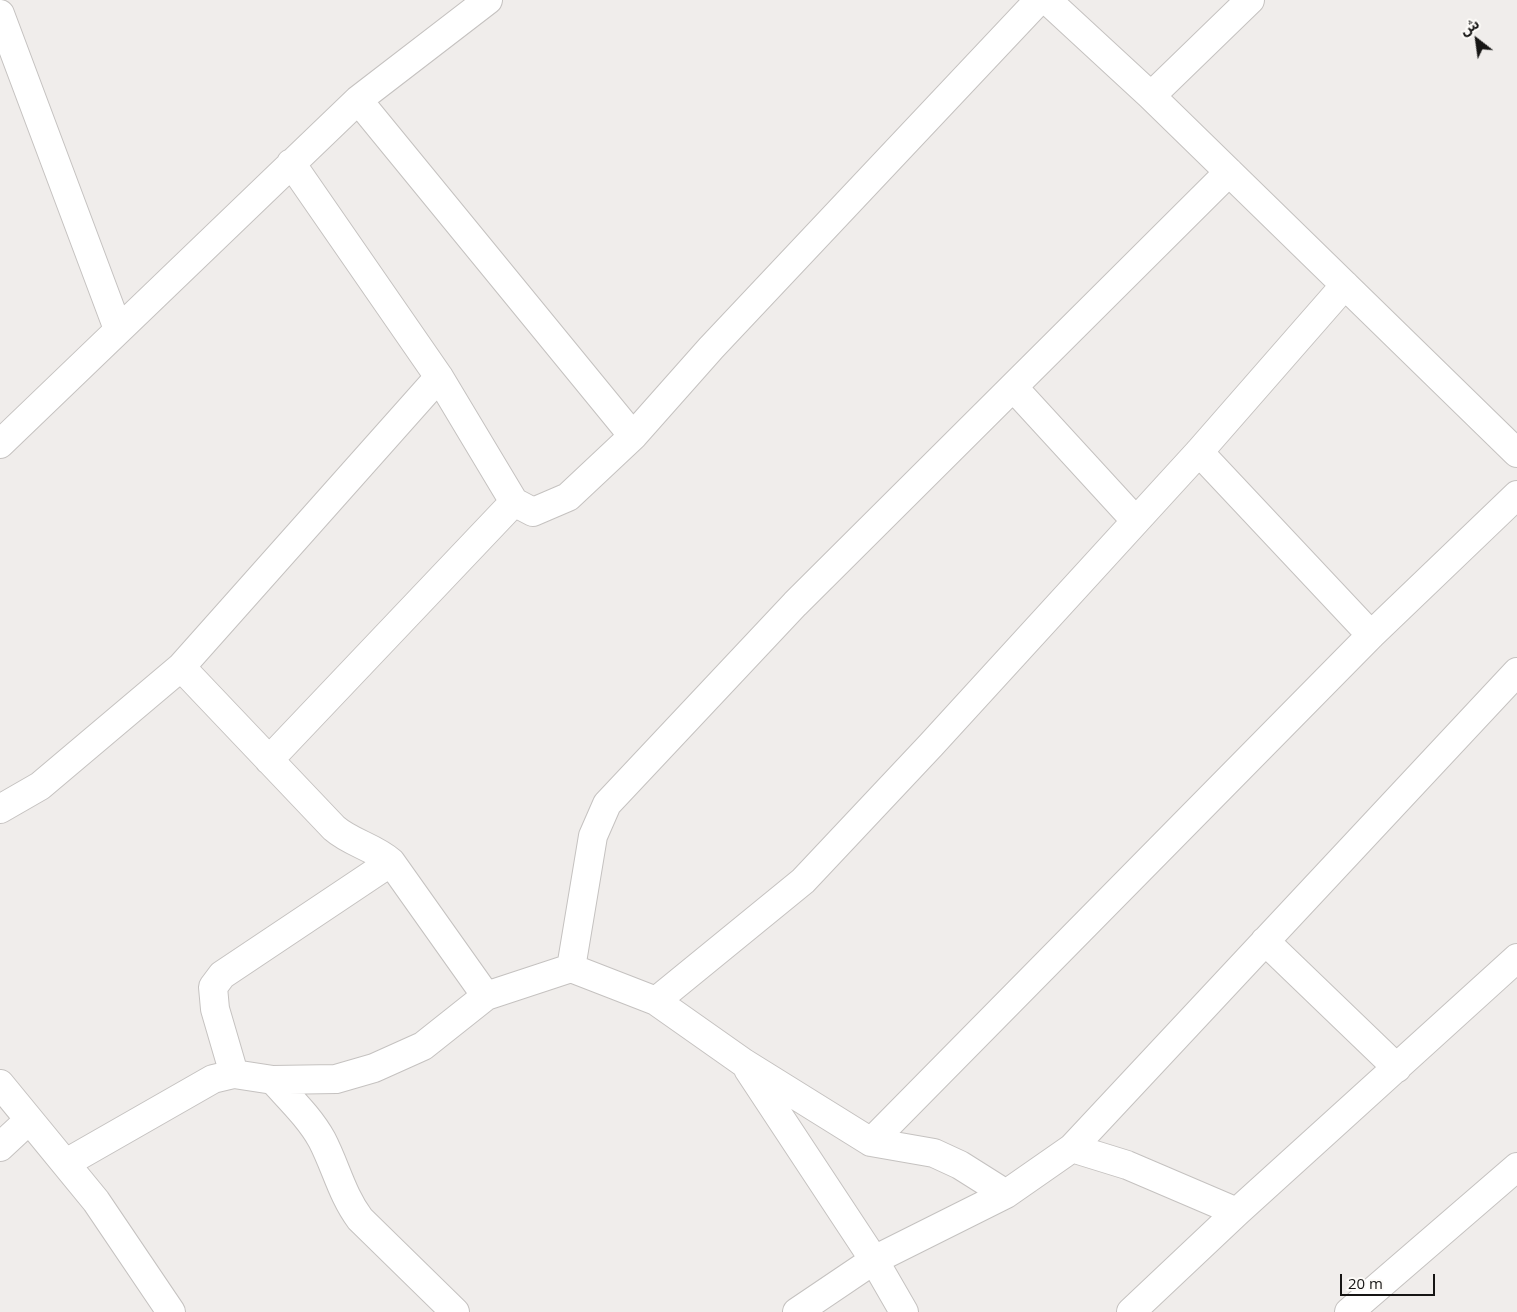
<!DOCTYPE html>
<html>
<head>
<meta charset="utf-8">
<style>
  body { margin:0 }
  #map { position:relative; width:1517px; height:1312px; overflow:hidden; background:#f0edeb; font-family:"Open Sans","Noto Sans Arabic",sans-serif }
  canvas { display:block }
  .north { position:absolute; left:1452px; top:15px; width:50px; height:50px; -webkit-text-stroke:4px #fdfbf8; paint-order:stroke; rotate:330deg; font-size:14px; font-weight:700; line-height:20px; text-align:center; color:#161514 }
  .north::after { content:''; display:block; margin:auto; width:18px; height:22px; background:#161514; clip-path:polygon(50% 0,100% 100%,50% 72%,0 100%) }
  .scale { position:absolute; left:1340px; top:1274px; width:95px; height:22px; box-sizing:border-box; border:2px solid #161514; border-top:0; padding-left:6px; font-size:15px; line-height:18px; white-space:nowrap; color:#161514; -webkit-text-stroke:4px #fdfbf8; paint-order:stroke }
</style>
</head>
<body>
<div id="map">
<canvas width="1517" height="1312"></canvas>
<div class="north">ش</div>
<div class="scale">20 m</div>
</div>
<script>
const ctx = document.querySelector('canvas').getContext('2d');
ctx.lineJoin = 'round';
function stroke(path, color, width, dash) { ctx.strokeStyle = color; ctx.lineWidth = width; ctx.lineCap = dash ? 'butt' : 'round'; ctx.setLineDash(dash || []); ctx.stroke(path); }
const minor = new Path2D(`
  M1047,0L1151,96L1517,453
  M0,14L118,329
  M1151,96L1250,0
  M358,100L633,436
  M291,163L439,377L514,502L533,512L568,497L633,436L711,348L1039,0
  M1013,387L1135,520
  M0,444L358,100L488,0
  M1199,452L1371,635
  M181,667L334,828C351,843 374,847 391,862L486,996
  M269,760L514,502
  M0,809L40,786L181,667L439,377
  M1265,941L1397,1068
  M571,968L593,836L607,804L795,604L1229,172
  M656,1001L803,881L931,745L1199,452L1345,285
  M748,1069L874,1260L904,1312
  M234,1074L215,1009L213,987L222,975L391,862
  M273,1080C290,1099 310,1118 322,1140C336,1167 342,1195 360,1219L455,1312
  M0,1084L96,1201L171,1312
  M871,1142L1371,635L1517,495
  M0,1147L29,1120
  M1072,1148L1127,1165L1237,1212
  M66,1163L213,1079L234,1074L273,1080L336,1079L374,1068L423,1046L486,996L571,968L656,1001L744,1063L871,1142L934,1153L960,1165L1006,1194
  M797,1312L874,1260L1006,1194L1072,1148L1517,672
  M1131,1312L1237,1212L1517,958
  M1349,1312L1517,1167`);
stroke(minor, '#c5c2c0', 30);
stroke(minor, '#fff', 28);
</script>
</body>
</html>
